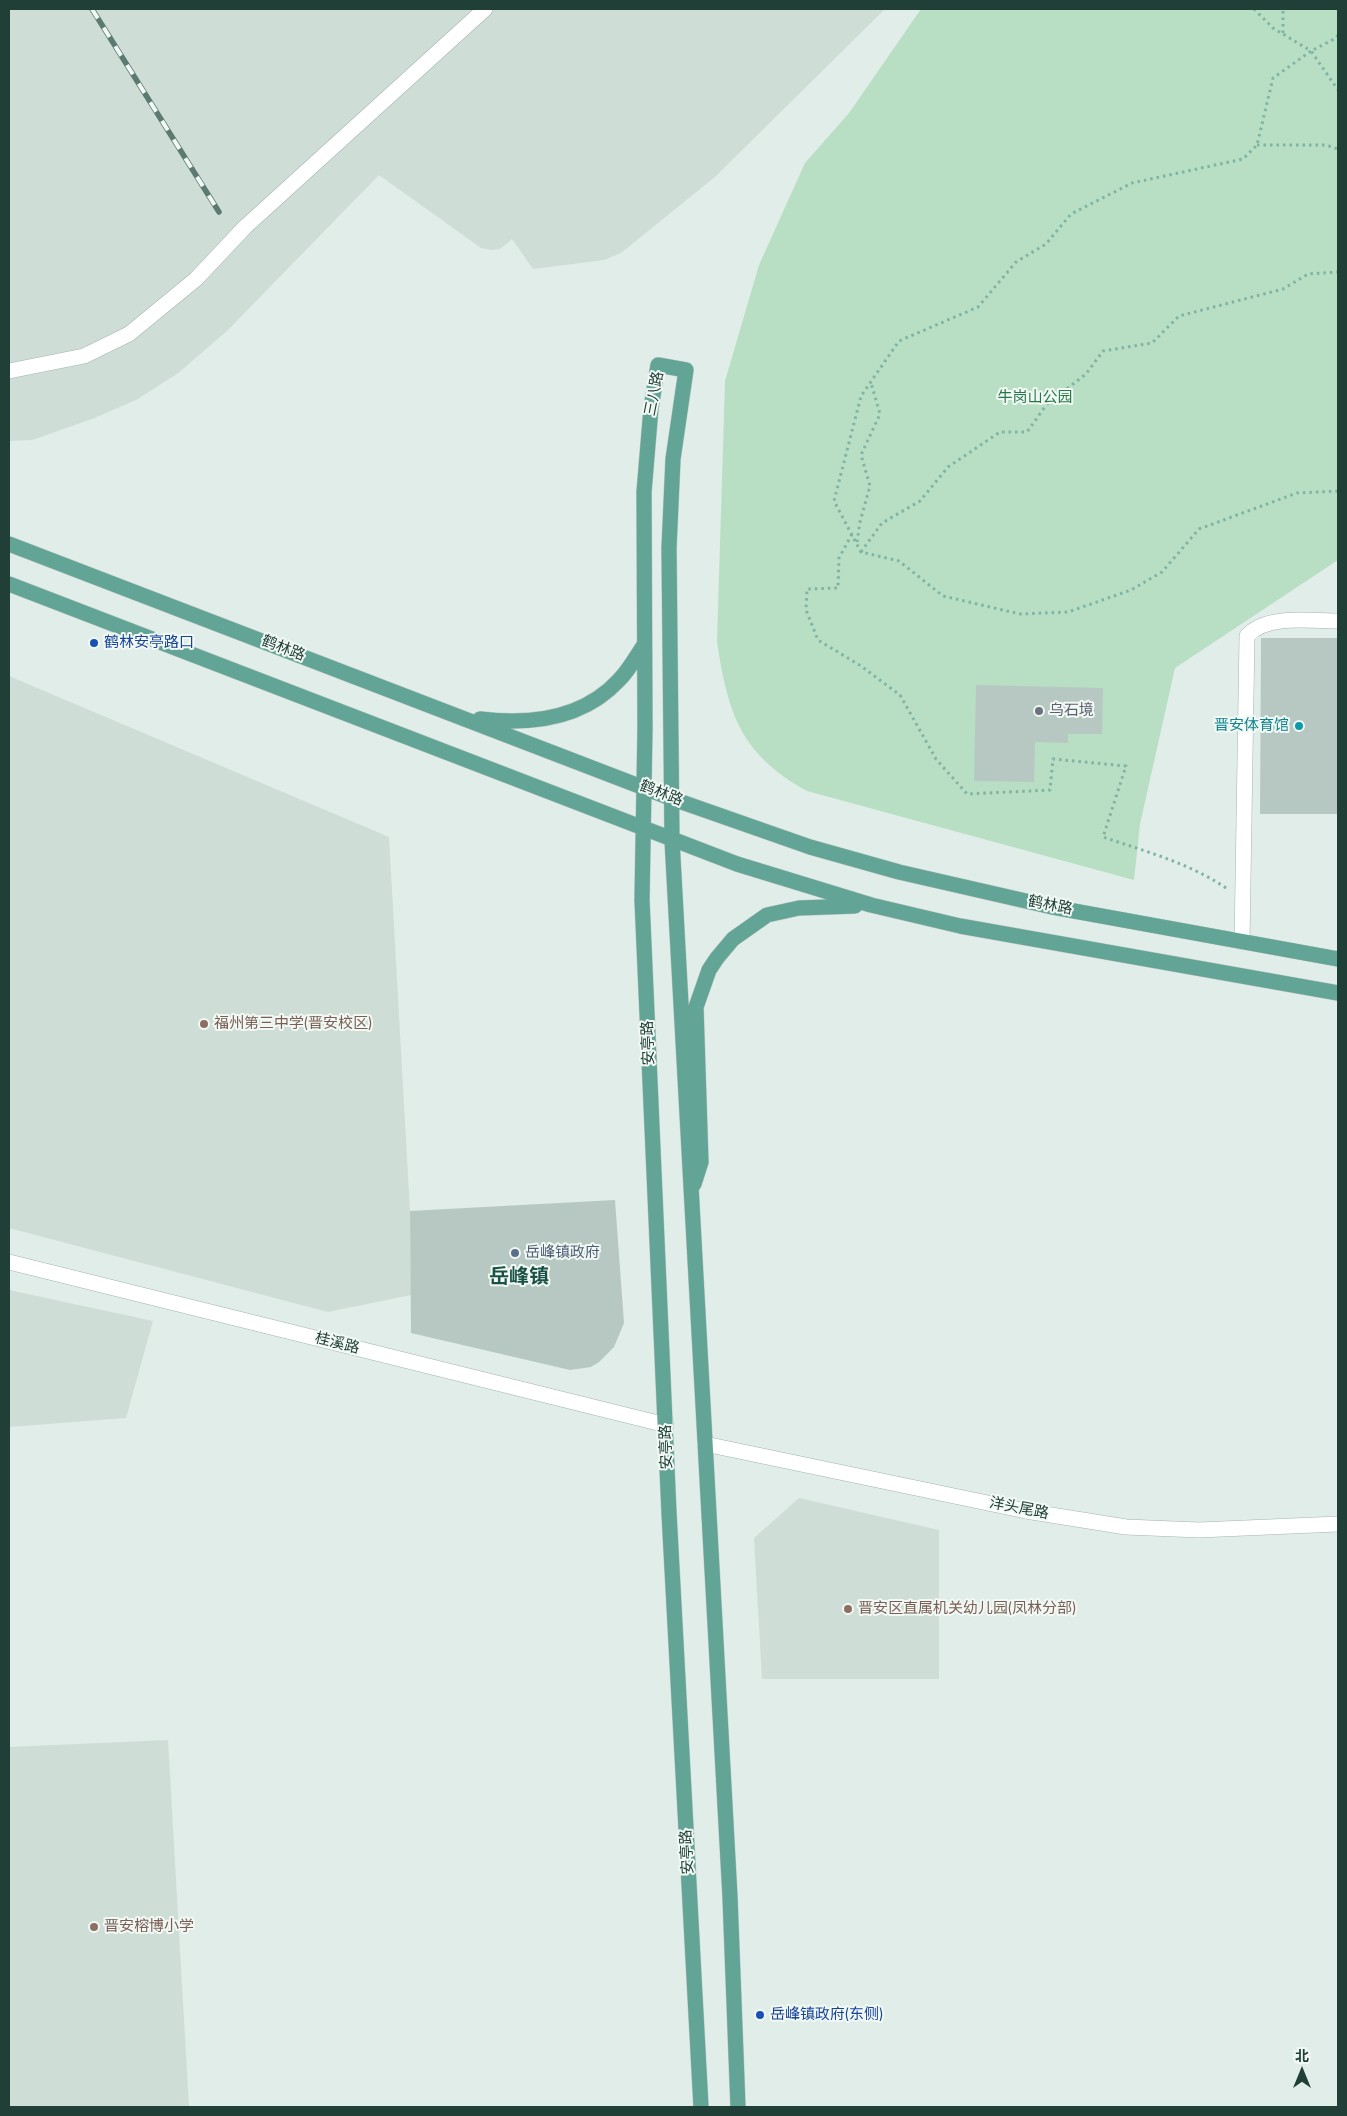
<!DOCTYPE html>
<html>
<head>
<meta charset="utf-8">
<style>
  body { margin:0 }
  #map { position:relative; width:1347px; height:2116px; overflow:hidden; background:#e1ede8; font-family:"Titillium Web","Noto Sans SC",sans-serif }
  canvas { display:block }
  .frame { position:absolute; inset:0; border:10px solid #203f37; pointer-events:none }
  .north { position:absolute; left:1277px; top:2046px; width:50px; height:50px; -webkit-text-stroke:4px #f2f9f5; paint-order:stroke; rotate:0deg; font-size:14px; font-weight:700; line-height:20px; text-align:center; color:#203f37 }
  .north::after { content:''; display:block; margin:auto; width:18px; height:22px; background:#203f37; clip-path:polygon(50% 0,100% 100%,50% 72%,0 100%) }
</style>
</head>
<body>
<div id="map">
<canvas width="1347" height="2116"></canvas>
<div class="frame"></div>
<div class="north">北</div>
</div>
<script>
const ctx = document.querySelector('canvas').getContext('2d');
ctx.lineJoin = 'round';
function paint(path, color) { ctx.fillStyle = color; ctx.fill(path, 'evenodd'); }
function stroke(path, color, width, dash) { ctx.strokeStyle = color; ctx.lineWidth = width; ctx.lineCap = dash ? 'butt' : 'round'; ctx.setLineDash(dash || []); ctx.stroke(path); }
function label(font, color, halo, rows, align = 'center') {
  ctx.font = font + ' "Titillium Web","Noto Sans SC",sans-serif'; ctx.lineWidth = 4; ctx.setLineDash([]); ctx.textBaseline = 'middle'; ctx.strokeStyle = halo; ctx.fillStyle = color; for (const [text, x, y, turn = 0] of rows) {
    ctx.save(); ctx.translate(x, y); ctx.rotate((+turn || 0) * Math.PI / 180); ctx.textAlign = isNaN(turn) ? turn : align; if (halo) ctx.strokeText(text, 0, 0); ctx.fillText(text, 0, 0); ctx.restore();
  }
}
const built = new Path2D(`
  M9,9H885L716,176L621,253L604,260L533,269L512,239L500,249L492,250L481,248L379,175L227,331L177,374L136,400L92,419L32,440L9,441Z
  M9,676L389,837L410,1211L411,1295L328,1312L9,1228Z
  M9,1290L153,1321L126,1418L9,1427Z
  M799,1498L939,1530V1679H762L754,1538Z
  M168,1740L189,2107H9V1747Z`);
const green = new Path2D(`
  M921,9H1338V560L1175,668L1140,824L1134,880L807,791C740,754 728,713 717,642L725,381L759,265L805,163L849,113Z`);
const building = new Path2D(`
  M1261,638H1338V814H1260Z
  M976,685L1103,688L1102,734H1068V743L1035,742L1034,782L974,781Z
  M615,1200L624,1323L614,1347L599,1362L591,1367L570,1370L411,1333L410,1211Z`);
const path = new Path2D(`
  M1254,9L1273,28L1311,51L1273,78L1257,145L1243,159L1132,183L1071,214L1046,244L1016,262L978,307L899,341L861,396L834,501L861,552L899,561L943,596L1020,614L1068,612L1131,590L1162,572L1199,529L1297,493L1338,491
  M1283,33V9
  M1338,35L1336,38L1311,51L1338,90
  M1257,145H1326L1338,149
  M852,534L839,558L838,588L807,589L806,610L818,640L861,666L900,695L936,759L967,794L1050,790L1053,759L1126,766L1103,837C1147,852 1190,863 1229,890
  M857,542L860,522L870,486L861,455L880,414L871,383
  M861,552L882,523L920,501L948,467L1000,432H1027L1047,404L1086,374L1103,351L1152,343L1179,316L1283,289L1308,274L1338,272`);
const minor = new Path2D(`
  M9,371L84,356L129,334L196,279L245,227L485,9
  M1242,942L1247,636C1266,614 1311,621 1338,621
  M9,1262L666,1425
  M705,1444L1026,1511L1126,1527L1199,1530L1338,1524`);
const major = new Path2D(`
  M9,544L673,799L810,847L899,872L1052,907L1338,959
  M9,584L737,864L871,905L960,926L1338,993
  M480,719C530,725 583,719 619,680C629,670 636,657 644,645
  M694,1184L701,1162L696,1007L709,970L717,958L733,939L767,915L799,908L855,906
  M701,2107L669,1513L642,900L645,728L644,492L651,408L658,365L686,370L673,459L669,548L672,840L730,1897L738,2107`);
const rail = new Path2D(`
  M92,9L219,212`);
const markers = [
  [94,643,5,"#1a4fb4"],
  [1039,711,5,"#6b7280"],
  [1299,726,5,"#0f9aa8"],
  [204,1024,5,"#8d6e63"],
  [515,1253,5,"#5c6f8a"],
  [848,1609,5,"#8d6e63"],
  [94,1927,5,"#8d6e63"],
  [760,2015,5,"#1a4fb4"]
];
const streetNames = [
  ["三八路",655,394,-79],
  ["鹤林路",283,649,21],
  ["鹤林路",661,794,21],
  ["鹤林路",1050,906,11],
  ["安亭路",649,1043,-92],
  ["桂溪路",337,1344,14],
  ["安亭路",667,1447,-92],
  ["洋头尾路",1019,1509,11],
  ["安亭路",688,1852,-93]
];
const parkNames = [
  ["牛岗山公园",1035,398]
];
const transitNames = [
  ["鹤林安亭路口",104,643],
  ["岳峰镇政府(东侧)",770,2015]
];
const worshipNames = [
  ["乌石境",1049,711]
];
const cultureNames = [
  ["晋安体育馆",1289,726]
];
const educationNames = [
  ["福州第三中学(晋安校区)",214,1024],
  ["晋安区直属机关幼儿园(凤林分部)",858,1609],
  ["晋安榕博小学",104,1927]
];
const serviceNames = [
  ["岳峰镇政府",525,1253]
];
const districtNames = [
  ["岳峰镇",519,1278]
];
paint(built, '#cfddd7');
paint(green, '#b8dfc4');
paint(building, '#b6c8c1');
stroke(minor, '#a3b5af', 16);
stroke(major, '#c1c9c7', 16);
stroke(path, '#7fb3a4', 3, [2.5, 4]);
stroke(minor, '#fff', 15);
stroke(major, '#62a596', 15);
stroke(rail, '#5a7a72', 5.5);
stroke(rail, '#f2f9f5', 4, [11]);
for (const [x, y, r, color] of markers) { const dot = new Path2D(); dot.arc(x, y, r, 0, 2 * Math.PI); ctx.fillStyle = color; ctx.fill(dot); stroke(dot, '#f2f9f5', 2); }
label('15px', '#203f37', '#f2f9f5', streetNames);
label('15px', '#277848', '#f2f9f5', parkNames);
label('15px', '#164399', '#f2f9f5', transitNames, 'left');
label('15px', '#5b616d', '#f2f9f5', worshipNames, 'left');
label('15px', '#0d838f', '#f2f9f5', cultureNames, 'right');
label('15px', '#785e54', '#f2f9f5', educationNames, 'left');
label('15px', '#4e5e75', '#f2f9f5', serviceNames, 'left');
label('bold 20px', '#1a5246', '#f2f9f5', districtNames);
</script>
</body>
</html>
